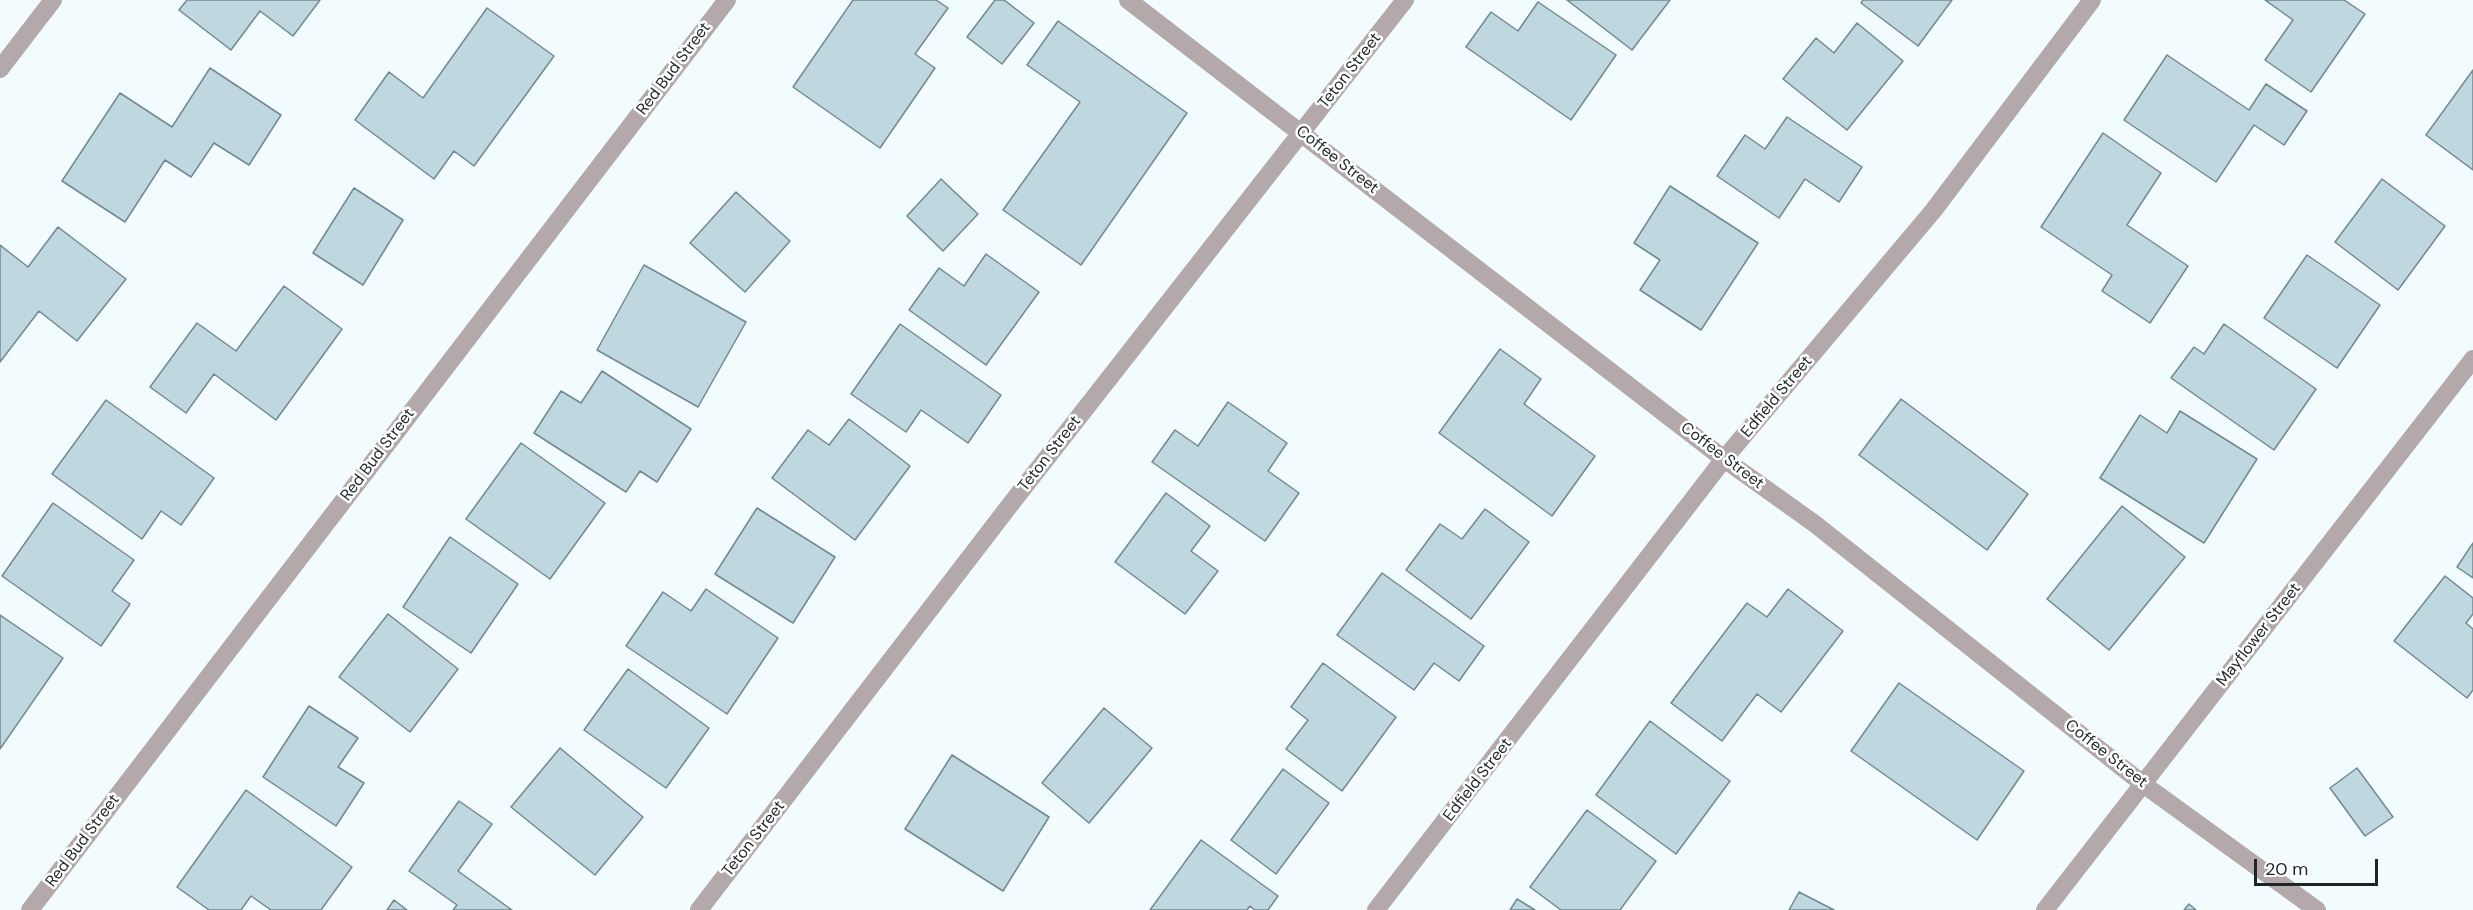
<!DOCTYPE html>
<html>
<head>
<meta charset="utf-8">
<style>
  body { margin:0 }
  #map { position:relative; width:2473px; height:910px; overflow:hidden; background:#f2fcff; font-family:"DM Sans",sans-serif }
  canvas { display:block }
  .scale { position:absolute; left:2254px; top:859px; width:124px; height:27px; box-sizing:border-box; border:3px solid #1c2629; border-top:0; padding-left:8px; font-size:18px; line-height:21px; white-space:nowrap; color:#1c2629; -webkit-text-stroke:4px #fff; paint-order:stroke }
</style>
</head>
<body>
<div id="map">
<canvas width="2473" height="910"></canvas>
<div class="scale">20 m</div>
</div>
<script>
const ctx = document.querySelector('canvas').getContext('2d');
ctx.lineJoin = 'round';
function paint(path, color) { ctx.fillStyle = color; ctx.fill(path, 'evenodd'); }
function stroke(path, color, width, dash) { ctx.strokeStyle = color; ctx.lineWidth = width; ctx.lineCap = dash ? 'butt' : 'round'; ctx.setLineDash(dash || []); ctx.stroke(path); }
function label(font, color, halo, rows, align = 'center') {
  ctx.font = font + ' "DM Sans",sans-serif'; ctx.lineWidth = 5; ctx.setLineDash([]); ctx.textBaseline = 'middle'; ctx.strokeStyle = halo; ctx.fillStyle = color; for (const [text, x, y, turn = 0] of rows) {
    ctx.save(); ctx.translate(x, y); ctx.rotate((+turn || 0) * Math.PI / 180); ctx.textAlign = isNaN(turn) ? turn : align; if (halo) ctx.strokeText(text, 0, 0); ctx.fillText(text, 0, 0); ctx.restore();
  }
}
const building = new Path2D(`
  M187,0H320L293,36L260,11L231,50L179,10Z
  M853,0H936L948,8L915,54L935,68L880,148L793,87Z
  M995,0H1004L1034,23L1002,64L967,37Z
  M1567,0H1670L1632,50Z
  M1863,0H1952L1918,46L1861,3Z
  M2265,0H2344L2365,14L2311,92L2265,60L2293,20Z
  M1538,2L1616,55L1571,120L1466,47L1491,12L1518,31Z
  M487,8L554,56L474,166L454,151L434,179L355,120L389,72L423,98Z
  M1058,21L1187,113L1081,265L1003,210L1080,102L1027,65Z
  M1857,23L1903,61L1847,130L1783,79L1816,38L1834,53Z
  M2167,55L2249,110L2266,84L2307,111L2284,145L2254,125L2216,182L2124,120Z
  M210,68L281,115L249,165L214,143L191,177L165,160L125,222L62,181L120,93L172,127Z
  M2473,70V170L2426,135Z
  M1787,117L1862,167L1839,202L1805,179L1779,218L1717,176L1745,135L1765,149Z
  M2103,133L2161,173L2127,225L2188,266L2150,323L2102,291L2112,275L2041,227Z
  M941,179L978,214L943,251L907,216Z
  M2382,179L2445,226L2398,290L2335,242Z
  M1670,186L1758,243L1701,330L1640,290L1660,260L1634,243Z
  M354,188L403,220L363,285L313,253Z
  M736,192L790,241L745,292L690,243Z
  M58,227L126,279L77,341L39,311L0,362V245L28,267Z
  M986,254L1039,292L986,365L909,310L939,268L964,286Z
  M2307,255L2380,305L2337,368L2264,318Z
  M644,265L746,322L698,407L597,350Z
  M284,286L342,329L276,420L214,374L186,413L150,387L197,323L236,351Z
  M900,324L1001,395L968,443L921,410L906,432L851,394Z
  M2224,324L2316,389L2274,450L2171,378L2194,347L2204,354Z
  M1500,349L1541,379L1524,404L1595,456L1552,516L1439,433Z
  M602,371L691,429L657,482L640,471L626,492L534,433L561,391L581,403Z
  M1901,399L2028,494L1987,550L1859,455Z
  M106,400L214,478L181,525L161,511L142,539L52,474Z
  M1228,402L1287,443L1268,471L1299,493L1265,541L1152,462L1175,430L1198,446Z
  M2180,411L2257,459L2204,543L2100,478L2140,415L2167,433Z
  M849,419L910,466L855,540L772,478L808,430L829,445Z
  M521,443L605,503L550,579L466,519Z
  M1166,493L1210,526L1191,551L1218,571L1185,614L1115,562Z
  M53,503L134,560L112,591L130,604L101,646L2,576Z
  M2122,506L2185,557L2109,650L2047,599Z
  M757,508L835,557L793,623L715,574Z
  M1485,509L1529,542L1471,619L1406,570L1440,524L1462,539Z
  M450,537L518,584L471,653L403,607Z
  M2473,543V578L2457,567Z
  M1382,573L1484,646L1459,681L1434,663L1414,690L1337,635Z
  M2445,576L2473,598V614L2466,623L2473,629V690L2467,698L2394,641Z
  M706,589L778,638L727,714L626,646L663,592L691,611Z
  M1788,589L1843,631L1781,712L1757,694L1722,741L1671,703L1747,603L1767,617Z
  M388,614L458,669L410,732L339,677Z
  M0,615L63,658L0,749Z
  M1323,663L1396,717L1342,791L1286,749L1308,720L1291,707Z
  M628,669L709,728L666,788L584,730Z
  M1899,683L2024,771L1977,840L1851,751Z
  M309,706L358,738L338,767L364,783L336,826L263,777Z
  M1104,708L1152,748L1089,823L1042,783Z
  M1650,721L1730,781L1676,854L1596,795Z
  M560,748L643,817L595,875L511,807Z
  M952,755L1049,817L1003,891L905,829Z
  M2357,768L2393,817L2365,836L2330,788Z
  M1283,769L1329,803L1276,874L1231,840Z
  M246,790L352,867L321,910H271L251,896L241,910H209L177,887Z
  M459,801L492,824L458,871L512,910H453L457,905L409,871Z
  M1587,810L1656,861L1620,910H1561L1530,887Z
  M1201,840L1278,896L1268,910H1255L1250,906L1247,910H1150Z
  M1799,892L1834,910H1789Z
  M1517,899L1535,910H1510Z
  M394,900L407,910H387Z
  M2189,904L2196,910H2184Z`);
const street = new Path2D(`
  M1128,0L1724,459L1815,524L2143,784L2317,910
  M0,69L53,0
  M30,910L727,0
  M699,910L1010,505L1405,0
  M1376,910L1724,459L1933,211L2092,0
  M2045,910L2473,359`);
const streetNames = [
  ["Red Bud Street",674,69,-53],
  ["Teton Street",1350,71,-52],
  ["Coffee Street",1337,160,38],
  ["Edfield Street",1777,397,-50],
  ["Teton Street",1050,454,-52],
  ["Red Bud Street",378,455,-53],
  ["Coffee Street",1722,456,37],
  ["Mayflower Street",2259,635,-52],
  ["Coffee Street",2106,754,38],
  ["Edfield Street",1478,780,-52],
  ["Teton Street",754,839,-52],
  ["Red Bud Street",83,841,-53]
];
paint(building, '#bfd8e0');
stroke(building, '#728991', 1.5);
stroke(street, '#b3a9ab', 18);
label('16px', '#1c2629', '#fff', streetNames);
</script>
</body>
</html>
